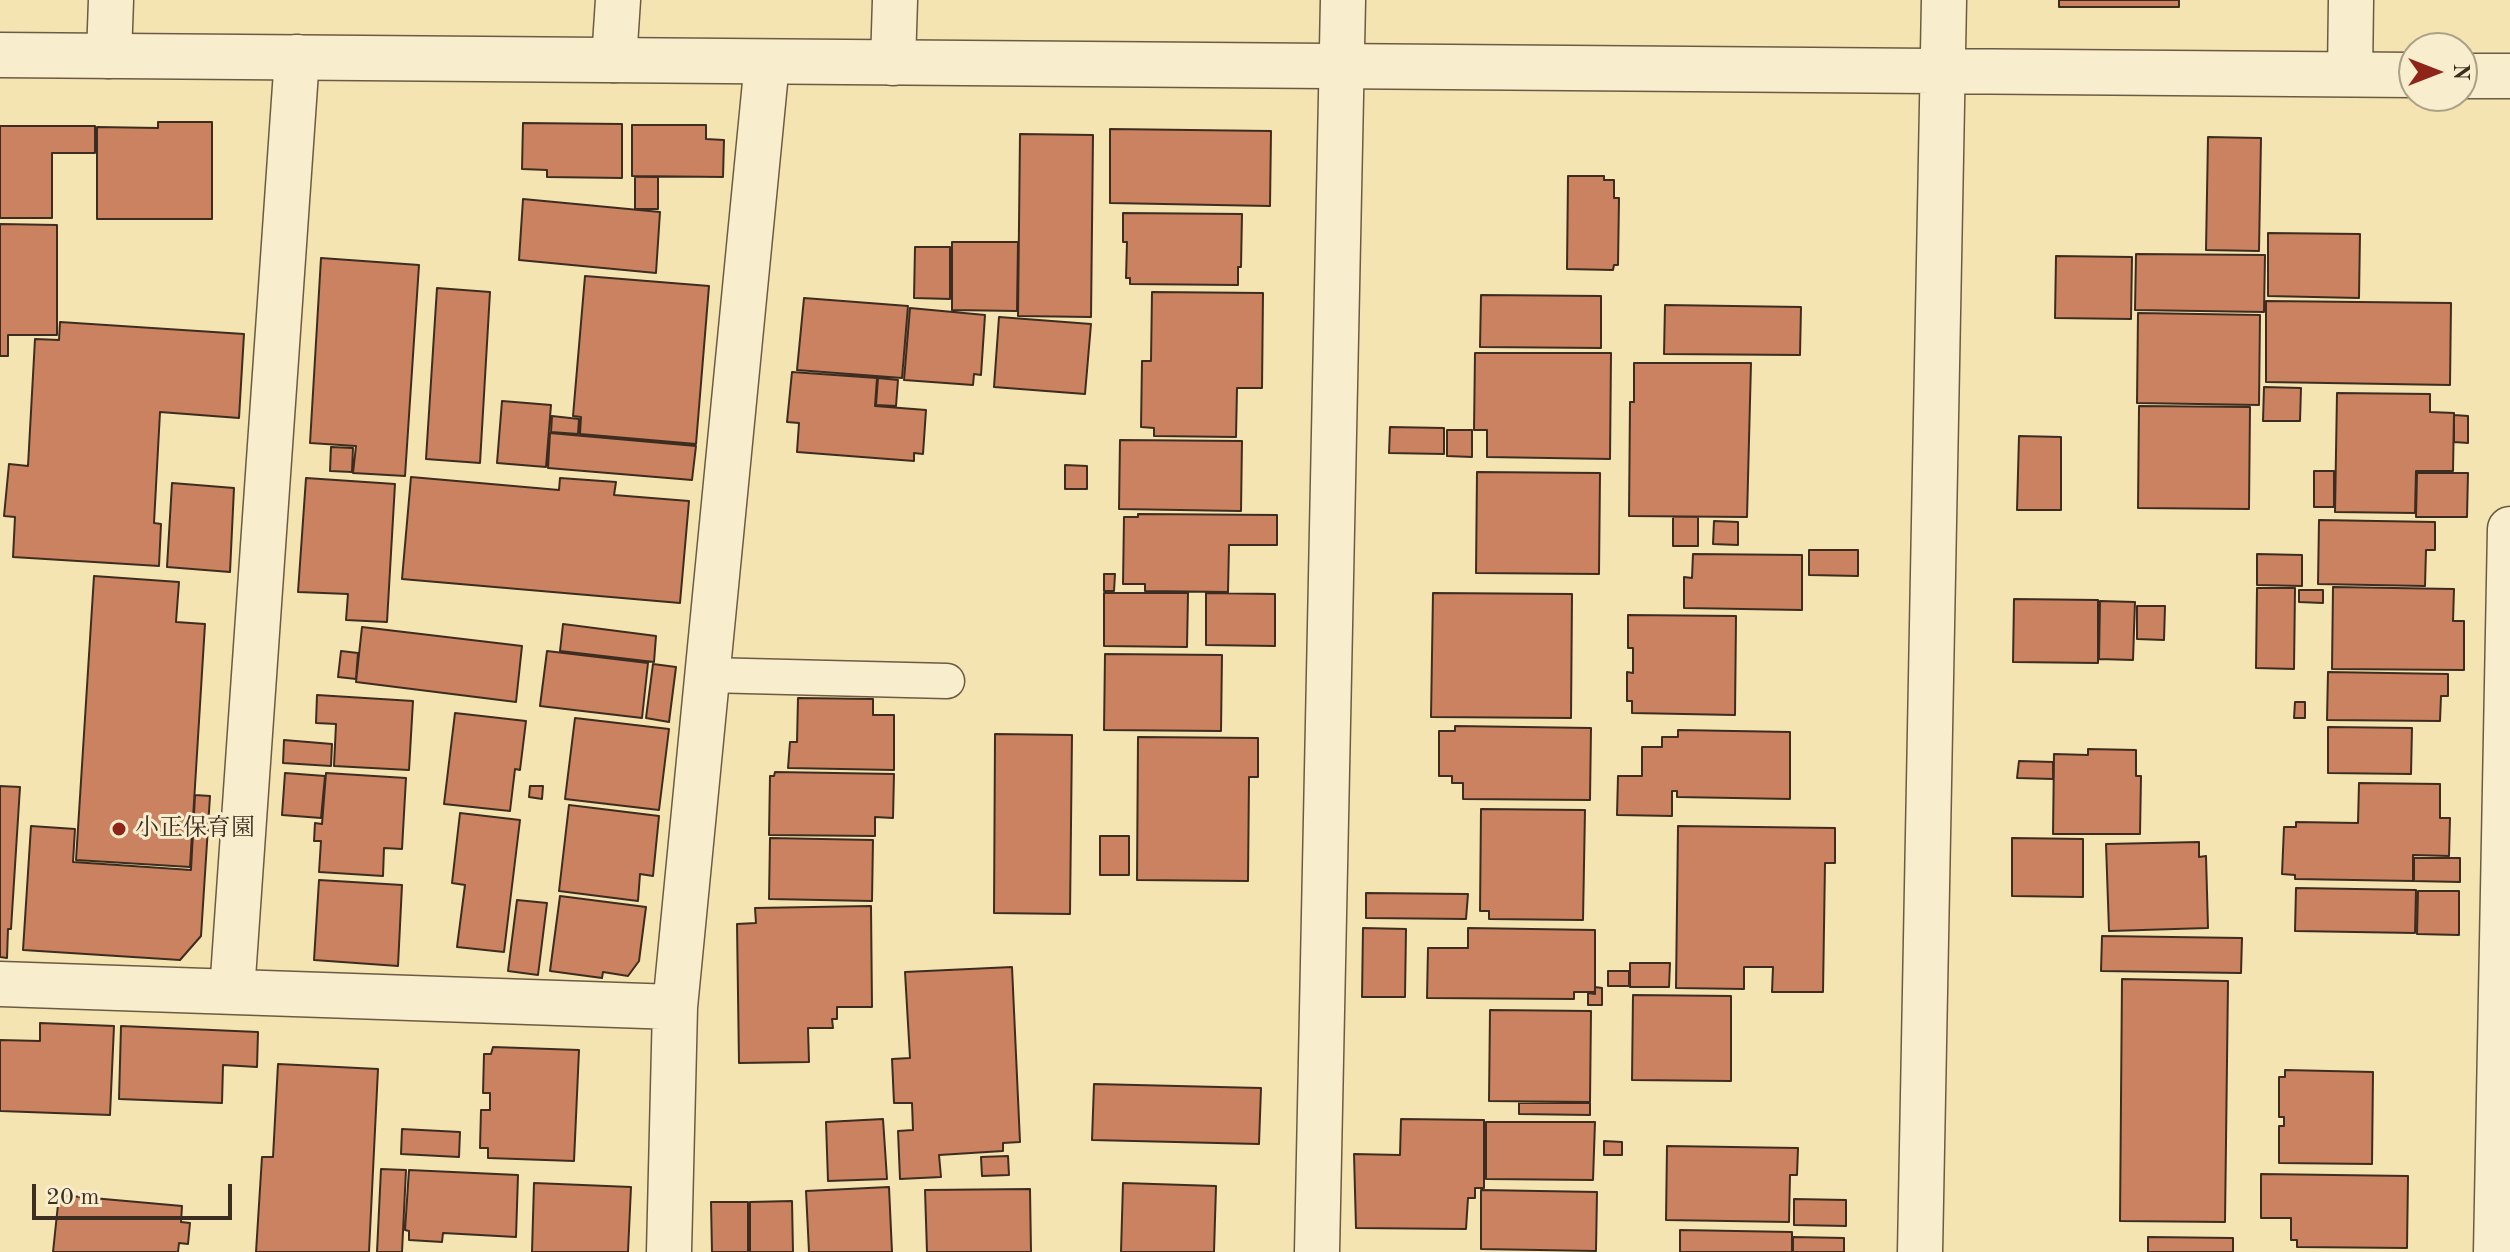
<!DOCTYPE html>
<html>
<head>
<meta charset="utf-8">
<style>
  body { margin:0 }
  #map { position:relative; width:2510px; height:1252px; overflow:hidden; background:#f4e4b1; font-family:"Old Standard TT",serif }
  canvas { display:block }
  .north { position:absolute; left:2398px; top:32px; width:80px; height:80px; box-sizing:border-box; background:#f8edcc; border:2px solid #ada087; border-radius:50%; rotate:90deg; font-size:22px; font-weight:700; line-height:32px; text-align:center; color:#3d2d20 }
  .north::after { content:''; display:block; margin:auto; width:28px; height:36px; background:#8f2418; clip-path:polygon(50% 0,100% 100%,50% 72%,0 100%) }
  .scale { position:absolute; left:32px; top:1184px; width:200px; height:36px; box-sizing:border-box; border:4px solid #3d2d20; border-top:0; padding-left:10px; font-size:24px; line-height:28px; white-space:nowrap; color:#3d2d20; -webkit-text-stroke:6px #f8edcc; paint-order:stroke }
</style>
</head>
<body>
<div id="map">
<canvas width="2510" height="1252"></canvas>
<div class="north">N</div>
<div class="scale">20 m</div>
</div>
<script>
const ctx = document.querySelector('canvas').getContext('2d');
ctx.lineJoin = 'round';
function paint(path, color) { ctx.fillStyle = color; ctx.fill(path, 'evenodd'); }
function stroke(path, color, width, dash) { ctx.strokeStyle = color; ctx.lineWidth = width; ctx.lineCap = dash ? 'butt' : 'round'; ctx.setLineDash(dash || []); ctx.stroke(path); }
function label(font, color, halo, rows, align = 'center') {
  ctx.font = font + ' "Old Standard TT","Noto Serif JP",serif'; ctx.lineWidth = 6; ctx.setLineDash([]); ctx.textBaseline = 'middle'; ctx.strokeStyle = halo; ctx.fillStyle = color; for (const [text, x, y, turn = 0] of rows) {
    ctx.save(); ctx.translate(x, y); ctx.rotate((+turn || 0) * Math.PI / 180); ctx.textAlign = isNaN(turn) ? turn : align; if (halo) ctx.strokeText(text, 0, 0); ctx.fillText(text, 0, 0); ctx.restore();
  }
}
const building = new Path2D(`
  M2059,0H2179V7H2059Z
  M158,122H212V219H97V127L158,128Z
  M523,123L622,124V178L547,177V170L522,169Z
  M632,125H706V139L724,140L723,177L632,176Z
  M0,126H95V153H52V218H0Z
  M1110,129L1271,131L1270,206L1110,203Z
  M1020,134L1093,135L1091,317L1018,316Z
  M2208,137L2261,138L2259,251L2206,250Z
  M1568,176H1604V180H1614V198H1619L1618,265H1614L1613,270L1567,269Z
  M635,177H658V209H635Z
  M523,199L660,212L656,273L519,260Z
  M1123,213L1242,214L1241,267H1238V285L1130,284V278H1126L1127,242H1123Z
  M0,224L57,225V335H8V356H0Z
  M2268,233L2360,234L2359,298L2268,296Z
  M952,242H1018L1017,311L952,310Z
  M915,247H950V299L914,298Z
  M2136,254L2265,255L2264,312L2135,310Z
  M2056,256L2132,257L2131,319L2055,318Z
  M321,258L419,265L405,476L353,473L356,446L310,443Z
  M585,276L709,286L696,444L580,434L581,417L573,416Z
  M437,288L490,292L480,463L426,459Z
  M1152,292L1263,293L1262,388H1237L1236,437L1154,436V428L1141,427L1142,361H1151Z
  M1481,295L1601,296V348L1480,347Z
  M804,298L908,306L902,378L797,370Z
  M2266,301L2451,303L2450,385L2266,382Z
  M1665,305L1801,307L1800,355L1664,354Z
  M910,308L985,315L981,375L974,374L973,385L904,380Z
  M2138,313L2260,315L2259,405L2137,403Z
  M999,317L1091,324L1085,394L994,387Z
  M60,322L244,334L239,418L160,412L154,523L161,524L159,566L13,557L15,517L4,516L9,464L28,466L35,339L59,340Z
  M1475,353H1611L1610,459L1487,457V430H1474Z
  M1634,363H1751L1747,517L1629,516L1630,402H1634Z
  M792,372L877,378L875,406L926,410L923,454L914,453V461L797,452L799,423L787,422Z
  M878,378L898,380L896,406L876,405Z
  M2264,387L2301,388L2300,421H2263Z
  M2337,393L2430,394V412L2454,413L2453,471H2416L2415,513L2335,512Z
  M502,401L551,405L546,467L497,463Z
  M2139,406L2250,407L2249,509L2138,508Z
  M2454,415L2468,416V443L2454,442Z
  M552,416L579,419L578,434L551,432Z
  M1390,427L1444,428V454L1389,453Z
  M1447,430H1472V457L1447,456Z
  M550,433L696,446L692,480L548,468Z
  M2019,436L2061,437V510H2017Z
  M1120,440L1242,441L1241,511L1119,509Z
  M331,447L353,448L352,472L330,471Z
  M1065,465L1087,466V489H1065Z
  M2314,471H2334V507H2314Z
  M1477,472L1600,473L1599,574L1476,573Z
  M2417,473H2468L2467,517H2416Z
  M411,477L559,490L560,478L616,482L614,495L689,501L680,603L402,579Z
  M306,478L395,484L387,622L346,620L348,594L298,592Z
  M172,483L234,488L230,572L167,567Z
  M1138,514L1277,515V545H1229L1228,592L1145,591V584H1123L1124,517H1138Z
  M1673,517H1698V546H1673Z
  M2319,520L2435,522V550H2426L2425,586L2318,584Z
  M1714,521L1738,522V545L1713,544Z
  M1809,550H1858V576L1809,575Z
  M1693,554L1802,555V610L1684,608V577L1692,578Z
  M2257,554L2302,555V586L2257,585Z
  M1104,574H1115L1114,591H1104Z
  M94,576L179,582L176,622L205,624L190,867L76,860Z
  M2333,587L2454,589L2453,621H2464V670L2332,669Z
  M2257,588H2295L2294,669L2256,668Z
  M2299,590H2323V603L2299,602Z
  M1104,593H1188L1187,647L1104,646Z
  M1206,593L1275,594V646L1206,645Z
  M1433,593L1572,594L1571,718L1431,717Z
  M2014,599L2098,600V663L2013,662Z
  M2100,601L2135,602L2133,660L2099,659Z
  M2137,606H2165L2164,640L2137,639Z
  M1628,615L1736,616L1735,715L1632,713V701H1627V672L1633,673V648H1628Z
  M563,624L656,636L654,662L560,651Z
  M362,627L522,646L516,702L356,682Z
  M341,651L358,653L356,679L338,677Z
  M547,651L648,663L642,718L540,706Z
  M1105,654L1222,655L1221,731L1104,730Z
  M653,664L676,667L669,722L646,718Z
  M2328,672L2448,674V696H2441L2440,721L2327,720Z
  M317,695L413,701L409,770L334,766L336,724L316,723Z
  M798,698L873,699V715H894V770L788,768L790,742H797Z
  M2295,702H2305V718H2294Z
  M455,713L526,721L520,770L515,769L510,811L444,804Z
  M575,718L669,729L659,810L565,799Z
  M1455,726L1591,728L1590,800L1463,799V783H1452V776H1439V731H1455Z
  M2328,727L2412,728L2411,774L2328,773Z
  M1678,730L1790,732V799L1677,797V791H1672V816L1617,815L1618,776H1642V747H1662V737H1678Z
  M995,734L1072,735L1070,914L994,913Z
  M1138,737L1258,738V777H1249L1248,881L1137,880Z
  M284,740L332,744L331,766L283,763Z
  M2088,749L2136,750V776H2141L2140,834H2053L2054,754L2088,755Z
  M2019,761L2053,762V779L2017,778Z
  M775,772L894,774L893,818L875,817V836L769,835L770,776H774Z
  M285,773L325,776L321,818L282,815Z
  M326,773L406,778L402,849L384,848L383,876L319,872L321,841H314L315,823L322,824Z
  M2359,783L2440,784V818H2450L2449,856L2413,855V881L2295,879V875L2282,874L2284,827H2296V822L2358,823Z
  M0,786L20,787L11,929H8L7,958L0,957Z
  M530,786H543L542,799L529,797Z
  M195,795L210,796L201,936L180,960L23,950L31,826L75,829L73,862L191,870Z
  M569,805L659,816L653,876L640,874L638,901L559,891Z
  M1481,809L1585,810L1583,920L1489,919V911H1480Z
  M460,813L520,820L504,952L457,947L465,885L452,883Z
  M1678,826L1835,828V863H1825L1823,992H1772L1773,967H1744V989L1676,988Z
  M1100,836H1129V875H1100Z
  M770,838L873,840L872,901L769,899Z
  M2012,838L2083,839V897L2012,896Z
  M2199,842V857L2206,856L2208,928L2109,931L2106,844Z
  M2414,858H2460V882L2414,881Z
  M319,880L402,885L398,966L314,960Z
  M2296,888L2416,890L2415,933L2295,931Z
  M2418,891H2459V935L2417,934Z
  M1366,893L1468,894L1466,919L1366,918Z
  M560,896L646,907L639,961L628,976L603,972L602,978L550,971Z
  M517,900L547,903L538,975L508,971Z
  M871,906L872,1007H837V1019H832L833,1028H808L809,1062L739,1063L737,924L756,923L755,908Z
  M1363,928L1406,929L1405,997H1362Z
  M1468,928L1595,930V992H1574V999L1427,998L1428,948H1468Z
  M2102,936L2242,938L2241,973L2101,971Z
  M1630,963H1670L1669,987H1630Z
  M1012,967L1020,1142L1003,1143V1151L939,1155L941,1177L900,1179L898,1131L913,1130L912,1103H894L892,1059L910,1058L905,972Z
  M1608,971H1629V986H1608Z
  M2122,979L2228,981L2225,1222L2120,1221Z
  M1595,987L1602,988V1005H1588V993L1595,994Z
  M1633,995L1731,996V1081L1632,1080Z
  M1490,1010L1591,1011L1590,1102L1489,1101Z
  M40,1023L114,1026L110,1115L0,1111V1040L40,1041Z
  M121,1026L258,1032L257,1067L223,1065L222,1103L119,1099Z
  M493,1047L579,1050L574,1161L488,1158V1148H480L481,1110H490V1093H483L484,1054H491Z
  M278,1064L378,1069L369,1252H256L262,1157H273Z
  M2285,1070L2373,1072L2372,1164L2279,1163V1126H2284V1117H2279V1077H2285Z
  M1094,1084L1261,1088L1259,1144L1092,1140Z
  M1519,1103H1590V1115L1519,1114Z
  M883,1119L887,1179L828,1181L826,1122Z
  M1401,1119L1484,1120V1188H1475V1198H1468L1466,1229L1356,1228L1354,1154L1400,1155Z
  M1486,1122H1595L1593,1180L1486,1179Z
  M402,1129L460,1132L459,1157L401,1154Z
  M1604,1141L1622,1142V1155H1604Z
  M1667,1146L1798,1148L1797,1175H1790L1789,1222L1666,1220Z
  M1008,1156L1009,1175L982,1176L981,1157Z
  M381,1169L406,1170L402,1252H377Z
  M409,1170L518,1175L516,1237L443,1233L442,1242L409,1240V1231L405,1230Z
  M2261,1174L2408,1176L2407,1248L2297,1247V1240H2291V1218H2261Z
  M534,1183L631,1187L628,1252H532Z
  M1123,1183L1216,1186L1214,1252H1121Z
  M889,1187L892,1252H809L806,1191Z
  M1030,1189L1031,1252H927L925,1190Z
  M1481,1190L1597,1192L1596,1251L1481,1249Z
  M59,1195L182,1206L181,1222L190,1223L188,1244L179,1243L178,1252H53Z
  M1794,1199L1846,1200V1226L1794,1225Z
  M792,1201L793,1252H750V1202Z
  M711,1202H748V1252H712Z
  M1680,1230L1792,1232V1252H1680Z
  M1793,1237L1844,1238V1252H1793Z
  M2148,1237L2233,1238V1252H2148Z`);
const service = new Path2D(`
  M707,675L947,681`);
const minor = new Path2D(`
  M109,56L111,0
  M614,60L618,0
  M893,63L895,0
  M2350,74L2351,0
  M0,984L675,1007
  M232,992L297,57
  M669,1252L675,1007L767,62
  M1317,1252L1343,0
  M2496,1252L2510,529`);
const tertiary = new Path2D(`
  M0,55L2414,75
  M2462,76H2510
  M1920,1252L1944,0`);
const markers = [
  [119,829,8,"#8f2418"]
];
const poiNames = [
  ["小正保育園",135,829]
];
paint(building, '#cb8260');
stroke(building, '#3d2d20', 2);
stroke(service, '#6b5b44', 37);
stroke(minor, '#6b5b44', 47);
stroke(tertiary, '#6b5b44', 47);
stroke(service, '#f8edcc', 34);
stroke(minor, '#f8edcc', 44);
stroke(tertiary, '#f8edcc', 44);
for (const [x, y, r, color] of markers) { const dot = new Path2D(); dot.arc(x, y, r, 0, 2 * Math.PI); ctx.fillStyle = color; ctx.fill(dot); stroke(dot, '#f8edcc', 3); }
label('24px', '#3d2d20', '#f8edcc', poiNames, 'left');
</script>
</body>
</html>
